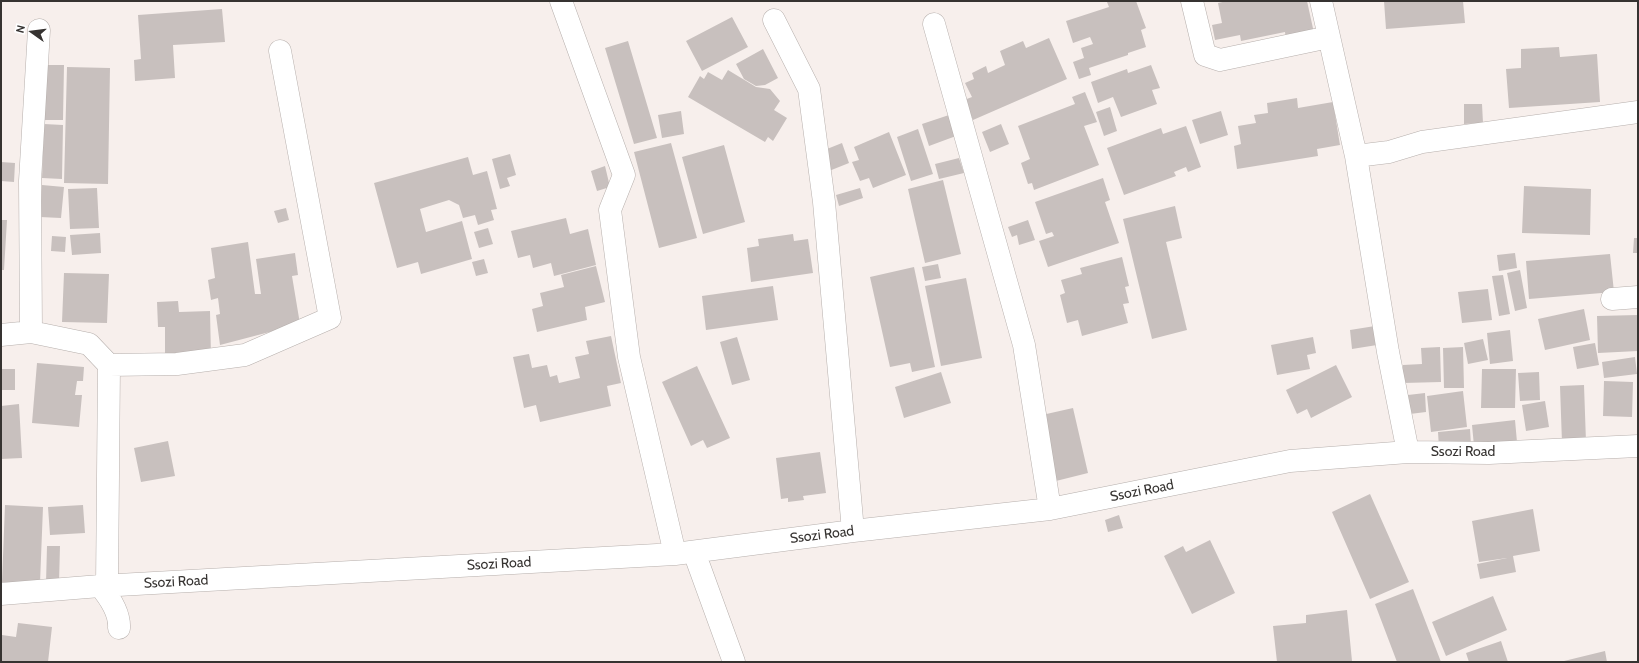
<!DOCTYPE html>
<html>
<head>
<meta charset="utf-8">
<style>
  body { margin:0 }
  #map { position:relative; width:1639px; height:663px; overflow:hidden; background:#f7efec; font-family:Cabin,sans-serif }
  canvas { display:block }
  .frame { position:absolute; inset:0; border:2px solid #363331; pointer-events:none }
  .north { position:absolute; left:12px; top:12px; width:40px; height:40px; -webkit-text-stroke:3px #fff; paint-order:stroke; rotate:284deg; font-size:11px; font-weight:700; line-height:16px; text-align:center; color:#363331 }
  .north::after { content:''; display:block; margin:auto; width:14px; height:18px; background:#363331; clip-path:polygon(50% 0,100% 100%,50% 72%,0 100%) }
</style>
</head>
<body>
<div id="map">
<canvas width="1639" height="663"></canvas>
<div class="frame"></div>
<div class="north">N</div>
</div>
<script>
const ctx = document.querySelector('canvas').getContext('2d');
ctx.lineJoin = 'round';
function paint(path, color) { ctx.fillStyle = color; ctx.fill(path, 'evenodd'); }
function stroke(path, color, width, dash) { ctx.strokeStyle = color; ctx.lineWidth = width; ctx.lineCap = dash ? 'butt' : 'round'; ctx.setLineDash(dash || []); ctx.stroke(path); }
function label(font, color, halo, rows, align = 'center') {
  ctx.font = font + ' Cabin,sans-serif'; ctx.lineWidth = 3; ctx.setLineDash([]); ctx.textBaseline = 'middle'; ctx.strokeStyle = halo; ctx.fillStyle = color; for (const [text, x, y, turn = 0] of rows) {
    ctx.save(); ctx.translate(x, y); ctx.rotate((+turn || 0) * Math.PI / 180); ctx.textAlign = isNaN(turn) ? turn : align; if (halo) ctx.strokeText(text, 0, 0); ctx.fillText(text, 0, 0); ctx.restore();
  }
}
const building = new Path2D(`
  M1110,1H1136L1146,28L1141,30L1146,47L1128,53V55L1089,68L1091,75L1079,79L1073,62L1084,58L1081,48L1093,44L1090,37L1073,43L1066,21L1109,7L1107,2Z
  M1227,1H1307L1314,33L1286,39L1285,32L1241,41L1240,35L1215,40L1212,25L1222,23L1218,3Z
  M1384,1H1463L1465,23L1386,29Z
  M222,9L225,42L173,45L175,78L135,81L134,60L141,59L138,15Z
  M732,17L748,47L702,71L686,41Z
  M1049,38L1067,79L973,120L964,100L972,97L965,83L974,79L972,73L986,66L988,73L1005,65L1000,51L1023,41L1026,48Z
  M628,41L657,138L634,144L605,48Z
  M1559,47L1560,57L1597,54L1600,102L1509,108L1506,69L1521,68V49Z
  M763,49L778,78L765,85L756,86L744,79L736,64Z
  M45,65H64L63,120H44Z
  M1151,65L1160,88L1152,90L1157,104L1121,117L1113,97L1098,103L1091,82L1127,69L1128,73Z
  M67,67L110,68L108,184L64,183Z
  M728,70L756,87L770,89L780,101L774,110L787,118L773,141L768,137L765,142L688,97L700,76L704,79L708,72L722,80Z
  M1085,92L1097,122L1084,126L1099,165L1034,190L1032,183L1028,184L1021,163L1030,159L1018,126L1075,104L1072,97Z
  M1297,98L1298,108L1333,102L1340,145L1317,149L1318,156L1237,169L1234,146L1241,144L1238,126L1256,123L1254,115L1268,113L1267,103Z
  M1464,104H1482L1483,123L1464,124Z
  M1110,107L1117,131L1104,136L1096,112Z
  M681,111L684,134L662,138L658,115Z
  M1221,111L1228,135L1200,144L1192,120Z
  M949,115L956,136L929,146L922,124Z
  M44,124L63,125L62,179L42,178Z
  M1001,124L1009,144L990,152L982,132Z
  M1186,126L1201,167L1188,172L1186,167L1174,172L1176,176L1124,195L1107,148L1161,128L1163,134Z
  M918,129L933,174L911,181L897,137Z
  M889,132L906,175L873,188L869,178L860,181L852,162L859,160L854,147Z
  M671,143L697,238L659,248L634,152Z
  M842,143L849,163L829,171L822,151Z
  M724,145L745,222L703,234L682,157Z
  M510,154L516,175L507,178L510,186L500,189L492,159Z
  M468,157L473,175L487,171L497,209L491,210L494,220L478,225L475,215L463,218L459,205L449,200L420,209L426,232L462,221L472,259L421,274L418,262L397,268L374,183Z
  M959,158L964,173L939,179L935,164Z
  M1,162L15,163L14,182L1,181Z
  M605,166L610,187L597,191L591,171Z
  M1103,178L1110,200L1105,202L1119,243L1048,267L1039,241L1054,236L1052,232L1046,234L1035,202Z
  M943,180L961,254L925,263L908,189Z
  M42,185L64,187L61,218L40,217Z
  M1524,186L1591,189L1590,235L1522,233Z
  M97,188L99,228L70,229L68,189Z
  M860,188L863,198L839,206L836,195Z
  M1175,206L1182,238L1166,242L1187,330L1152,339L1123,219Z
  M286,208L289,220L278,223L274,211Z
  M566,218L570,234L588,229L596,265L554,276L551,263L533,268L530,255L518,258L511,231Z
  M1,220H7L4,270H1Z
  M1028,220L1035,240L1019,245L1017,235L1012,237L1008,227Z
  M488,228L493,244L479,248L474,232Z
  M100,233L101,253L72,255L70,235Z
  M793,234L794,241L808,239L813,273L751,282L747,248L759,246L758,239Z
  M52,236L66,237L65,252L51,251Z
  M1634,238H1638V253H1633Z
  M248,242L255,294H261L256,259L295,253L298,275L292,276L300,324L220,345L216,315L220,314L218,298L211,300L208,280L215,278L211,248Z
  M1515,253L1517,268L1499,271L1497,255Z
  M1610,254L1614,292L1529,299L1526,261Z
  M1122,257L1129,286L1125,287L1129,303L1123,304L1128,323L1082,336L1078,320L1067,323L1060,295L1065,293L1061,280L1082,274L1080,268Z
  M484,259L488,273L476,276L472,262Z
  M938,264L941,278L925,281L922,267Z
  M596,266L605,302L585,307L587,320L537,332L532,309L543,306L540,293L564,287L561,275Z
  M914,267L935,367L912,372L910,363L890,367L870,277Z
  M1520,270L1527,308L1515,311L1507,273Z
  M64,273L109,274L107,323L62,322Z
  M1503,275L1510,314L1499,316L1492,276Z
  M966,278L982,358L941,366L925,286Z
  M773,286L778,320L706,330L702,296Z
  M1488,289L1492,320L1462,323L1458,292Z
  M178,301L179,312L210,311L211,357L165,358V327H158L157,302Z
  M1584,309L1590,340L1545,350L1538,319Z
  M1638,315V351L1598,353L1597,316Z
  M1375,326L1377,345L1352,349L1350,330Z
  M1510,330L1513,361L1490,364L1487,333Z
  M611,336L621,383L607,386L611,406L540,422L536,405L524,408L513,357L529,354L532,368L547,365L550,377L557,375L559,383L580,378L575,357L589,354L586,341Z
  M737,337L750,380L732,385L720,342Z
  M1313,337L1316,353L1307,355L1310,369L1277,375L1271,345Z
  M1483,339L1488,360L1468,364L1464,343Z
  M1595,343L1599,365L1577,369L1573,347Z
  M1440,347L1441,382L1403,383V365L1422,364L1421,348Z
  M1463,347L1464,388H1444L1443,348Z
  M1635,357L1637,374L1604,378L1602,362Z
  M37,363L84,367L83,381H77L75,395H82L79,427L32,423Z
  M1336,365L1352,397L1311,418L1307,409L1297,414L1286,390Z
  M697,366L730,438L707,448L703,440L691,446L662,382Z
  M1,369H15V390H1Z
  M1482,369H1516L1515,408H1481Z
  M941,372L951,403L904,418L895,387Z
  M1539,372L1540,400L1520,401L1518,373Z
  M1604,381L1633,382L1632,417L1603,416Z
  M1584,385L1586,442L1562,443L1560,386Z
  M1463,391L1467,427L1431,432L1427,396Z
  M1425,393L1426,412L1410,414L1408,395Z
  M1545,401L1549,427L1526,431L1522,405Z
  M19,404L22,458L1,459V406Z
  M1073,408L1088,473L1056,481L1042,415Z
  M1515,420L1517,442L1474,446L1472,425Z
  M1470,429L1471,445L1439,448L1438,432Z
  M168,441L175,476L141,482L134,448Z
  M820,452L826,493L803,496L804,500L788,502V498L781,499L776,458Z
  M1370,494L1409,582L1370,599L1332,512Z
  M5,505L43,507L40,583L2,582Z
  M83,505L85,533L50,535L48,507Z
  M1533,509L1540,551L1513,556L1516,572L1480,579L1477,564L1507,558L1479,562L1472,521Z
  M1119,515L1123,528L1108,532L1105,520Z
  M1210,540L1235,593L1192,614L1164,556L1183,546L1186,552Z
  M47,546H60L59,583H46Z
  M1413,589L1441,662H1397L1375,604Z
  M1493,596L1507,630L1446,656L1432,622Z
  M1347,610L1352,661L1277,662L1273,626L1306,623V615Z
  M18,623L52,627L48,662H1L2,635L16,637Z
  M1501,641L1508,662H1469L1466,653Z
  M1605,651L1607,662H1564V661Z`);
const street = new Path2D(`
  M561,1L624,175L610,210L629,357L675,554
  M1192,1L1205,55L1220,60L1329,37
  M1321,1L1356,156L1388,352L1408,452
  M774,20L809,89L824,202L853,531
  M934,24L1024,345L1050,509
  M39,30L30,181L31,332L89,344L109,365L107,586
  M1356,156L1389,152L1422,142L1638,112
  M1612,299L1638,297
  M1,335L31,332
  M109,365L177,364L245,355L330,318L280,51
  M694,552L734,662
  M100,586C110,598 120,613 119,628
  M1,594L100,586L675,554L853,531L1050,509L1290,461L1408,452L1489,453L1638,446`);
const streetNames = [
  ["Ssozi Road",1463,452],
  ["Ssozi Road",1142,491,-11],
  ["Ssozi Road",822,535,-7],
  ["Ssozi Road",499,564,-3],
  ["Ssozi Road",176,582,-3]
];
paint(building, '#c8c0be');
stroke(street, '#b6afac', 23);
stroke(street, '#fff', 22);
label('14px', '#363331', '#fff', streetNames);
</script>
</body>
</html>
